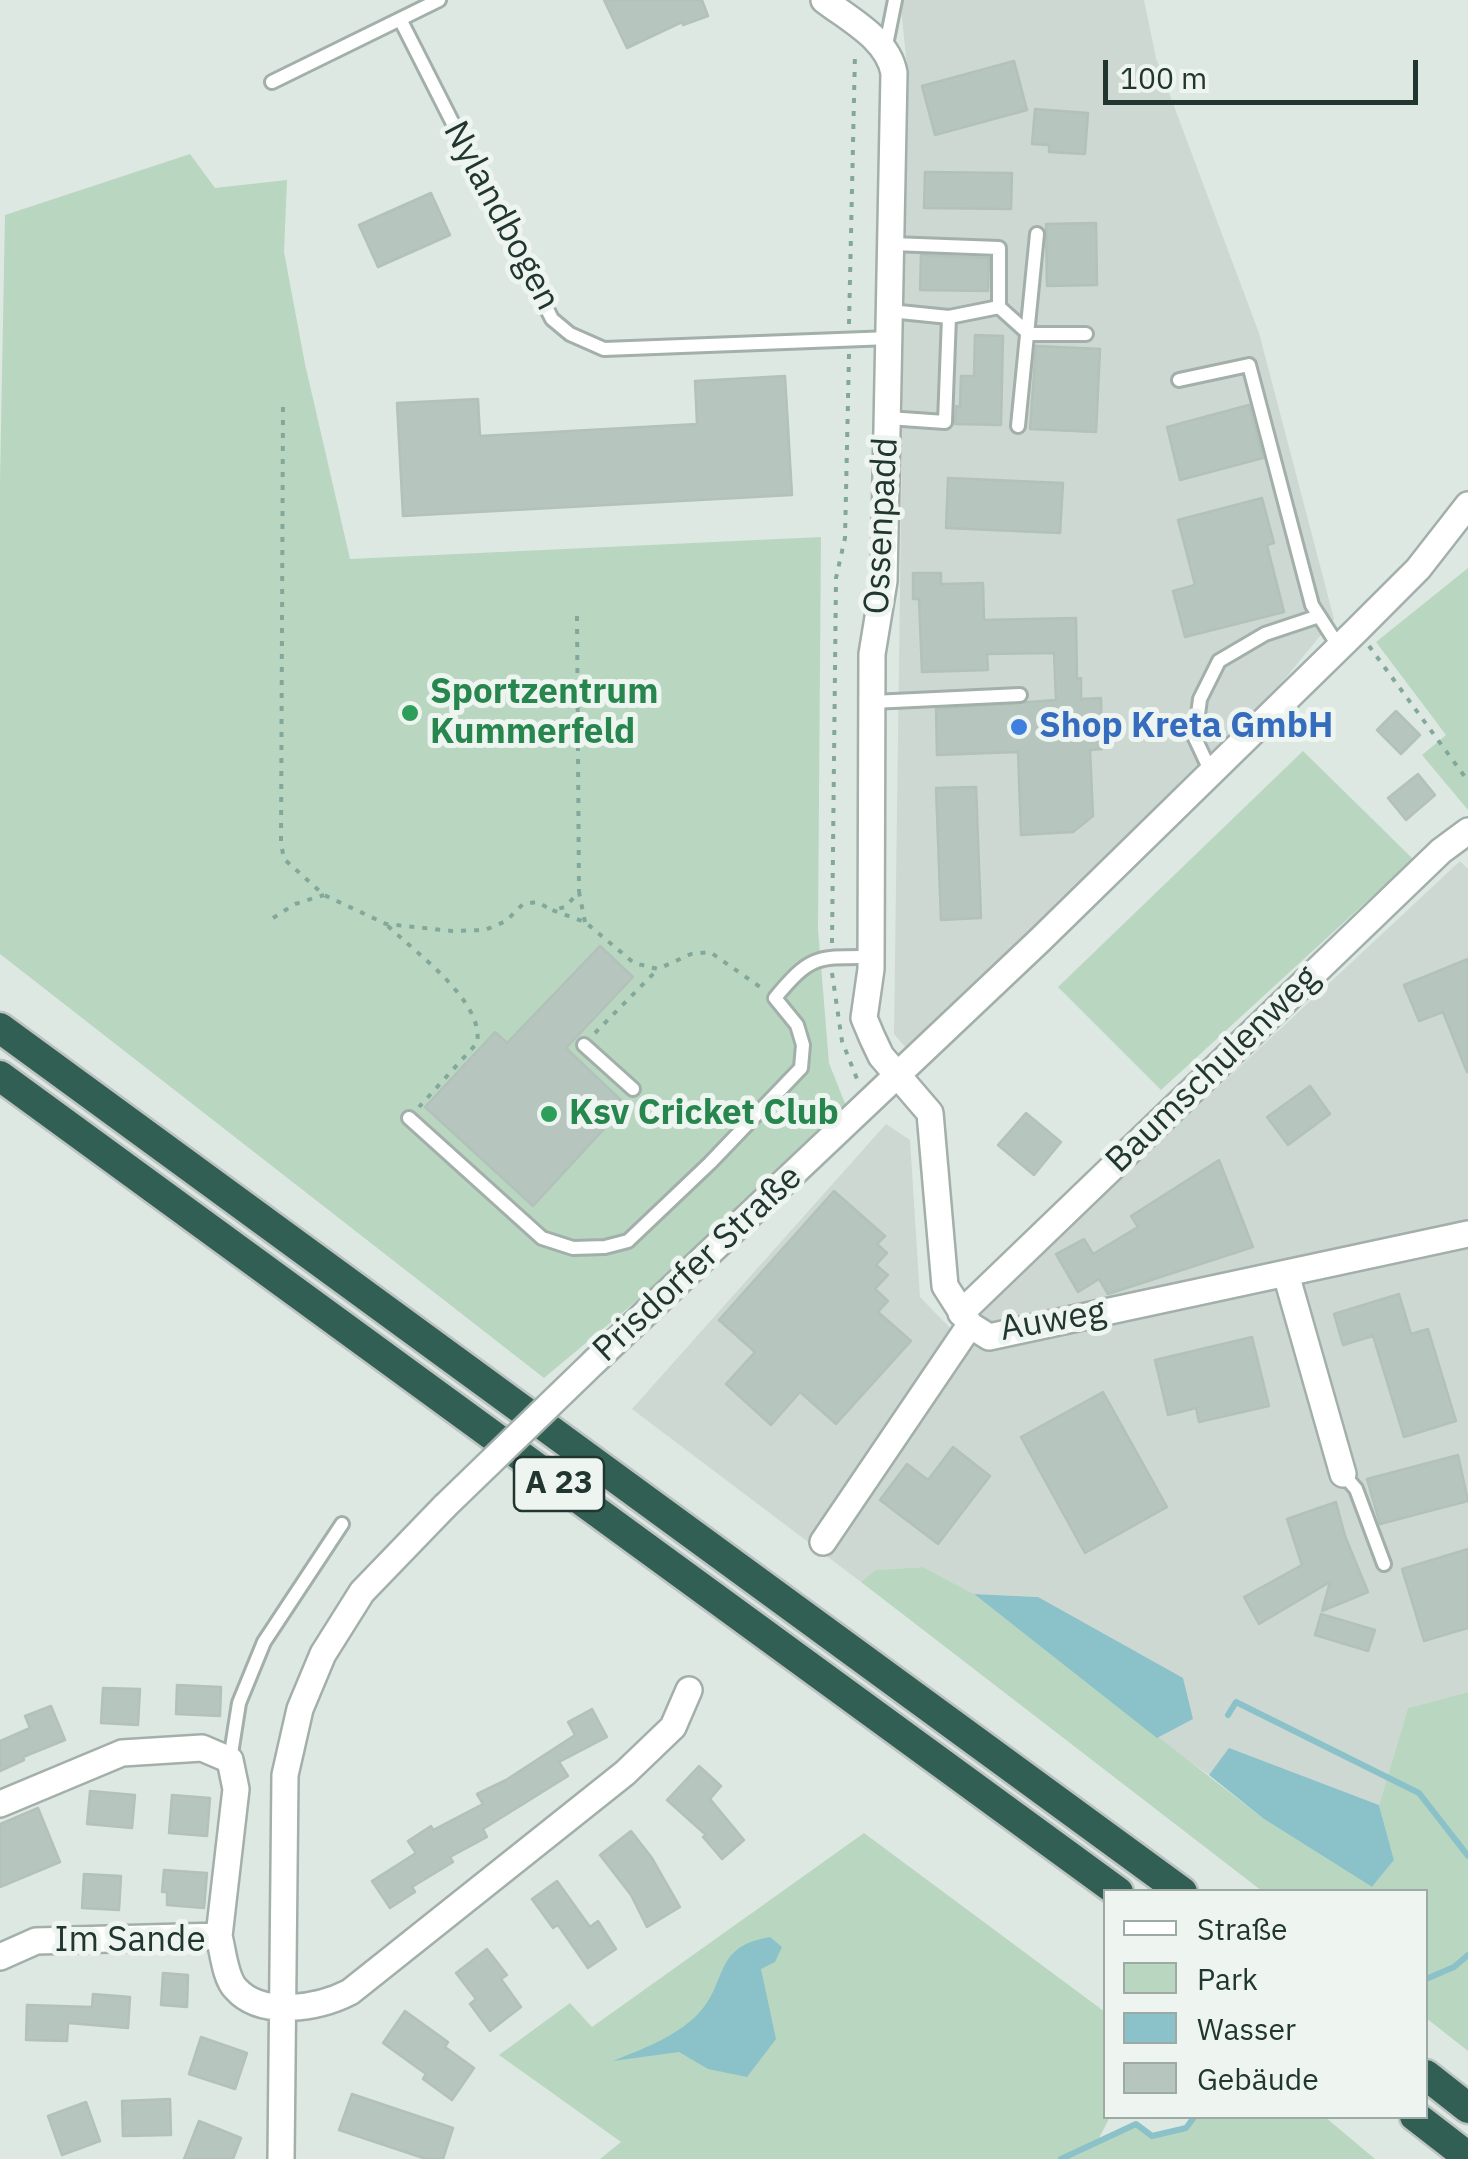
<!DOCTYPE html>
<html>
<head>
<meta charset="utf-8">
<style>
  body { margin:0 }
  #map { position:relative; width:1468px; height:2159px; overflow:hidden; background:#dee8e3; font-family:"IBM Plex Sans",sans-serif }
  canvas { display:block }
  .legend { position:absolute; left:1103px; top:1889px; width:325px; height:230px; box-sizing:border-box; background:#eef5f1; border:2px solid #9ca9a4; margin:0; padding:12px 18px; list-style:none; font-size:30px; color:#213630 }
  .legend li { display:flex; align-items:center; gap:20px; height:50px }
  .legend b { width:50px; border:2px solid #9ca9a4 }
  .scale { position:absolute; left:1103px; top:60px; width:315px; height:45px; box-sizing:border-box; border:5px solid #213630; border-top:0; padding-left:12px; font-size:30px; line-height:35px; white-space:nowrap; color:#213630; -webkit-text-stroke:8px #eef5f1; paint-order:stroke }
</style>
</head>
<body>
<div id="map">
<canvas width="1468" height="2159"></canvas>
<ul class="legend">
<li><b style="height:12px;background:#fff"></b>Straße</li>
<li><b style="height:28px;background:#b9d7c0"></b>Park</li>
<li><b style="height:28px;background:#8bc1c8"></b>Wasser</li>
<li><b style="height:28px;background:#b7c5bf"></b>Gebäude</li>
</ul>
<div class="scale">100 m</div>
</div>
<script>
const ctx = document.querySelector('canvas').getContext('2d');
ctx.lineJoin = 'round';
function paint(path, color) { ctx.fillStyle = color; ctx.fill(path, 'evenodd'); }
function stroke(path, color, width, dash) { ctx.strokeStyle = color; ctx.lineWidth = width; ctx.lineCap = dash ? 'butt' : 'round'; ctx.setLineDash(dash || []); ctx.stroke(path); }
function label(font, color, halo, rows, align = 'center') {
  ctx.font = font + ' "IBM Plex Sans",sans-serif'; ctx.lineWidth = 10; ctx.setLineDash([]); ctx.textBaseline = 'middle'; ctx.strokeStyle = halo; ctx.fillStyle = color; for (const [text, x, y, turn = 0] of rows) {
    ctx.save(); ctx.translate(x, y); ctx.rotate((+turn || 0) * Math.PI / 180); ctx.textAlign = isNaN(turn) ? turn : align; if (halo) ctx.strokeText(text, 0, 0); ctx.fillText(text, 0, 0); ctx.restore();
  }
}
const built = new Path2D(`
  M900,0H1144L1156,58L1259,333L1334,619L1210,770L917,1061L894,1034L907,66Z
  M1460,861L1468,869V1692L1408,1708L1379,1805L1230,1749L1209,1775L1157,1738L1193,1718L1038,1597L974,1594L923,1567L875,1570L861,1582L632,1409L886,1124L910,1140L920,1297L955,1333Z`);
const green = new Path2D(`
  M190,154L215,188L287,180L284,252L305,364L350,559L821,537L818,929L829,1063L852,1121L544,1378L0,954V481L5,215Z
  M1468,568V810L1422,755L1446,735L1376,642Z
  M1303,751L1413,859L1161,1090L1058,987Z
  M923,1567L974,1594L1264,1819L1372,1887L1394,1860L1379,1805L1408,1708L1468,1692V2051L1426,2018V1892L1262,1891L861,1582L875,1570Z
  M864,1833L1105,2012L1106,2116L1110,2117L1097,2142L1136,2124L1152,2136L1186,2128L1195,2117H1325L1375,2159H600L621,2142L499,2055L570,2003L592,2027Z`);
const water = new Path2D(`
  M974,1594L1038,1597L1183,1678L1193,1719L1157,1738Z
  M1229,1748L1379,1805L1394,1860L1372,1887L1264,1819L1209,1775Z
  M770,1937L782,1947L775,1962L761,1969L776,2039L747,2077L708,2069L679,2052L613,2061C642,2049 671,2039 695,2017C730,1984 710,1947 770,1937Z`);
const stream = new Path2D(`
  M1228,1715L1236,1702L1419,1793L1468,1856
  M1426,1979L1454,1967L1468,1955
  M1061,2159L1136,2124L1152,2136L1186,2128L1195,2116`);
const building = new Path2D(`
  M604,0H702L708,16L683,25L682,22L627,48Z
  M1014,61L1027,110L935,135L922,86Z
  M1035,109L1088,113L1085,154L1049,152V145L1032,144Z
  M925,172L1012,173L1011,209L924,208Z
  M431,193L450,235L378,267L359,225Z
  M1096,223L1097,285L1047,286L1046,224Z
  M921,255L989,258L988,291L920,290Z
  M975,335L1003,336L1001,425L955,424L956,406L960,407L961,376H974Z
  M1036,346L1100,349L1096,432L1030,429Z
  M785,376L792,495L403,516L397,403L478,399L480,436L697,424L695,381Z
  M1249,405L1263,458L1180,480L1167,427Z
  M948,478L1063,483L1060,533L946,528Z
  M1262,498L1274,543L1267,545L1284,612L1185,637L1173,591L1195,585L1178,520Z
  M913,573H941V584L983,583L984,620L1076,618L1077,679L1081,678V699L1101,698L1102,749L1090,750L1093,816L1073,832L1021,835L1018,752L937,755L936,709L1056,700L1054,653L987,654L988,670L922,672L919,599H913Z
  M1396,711L1420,735L1401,754L1377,730Z
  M1418,774L1435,795L1406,820L1388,798Z
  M976,787L981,918L941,920L936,788Z
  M600,946L633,977L566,1048L626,1105L533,1206L425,1107L495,1032L507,1043Z
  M1468,959V1072H1467L1443,1012L1419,1021L1404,985Z
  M1310,1086L1330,1114L1288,1145L1267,1117Z
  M1026,1113L1061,1142L1034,1175L998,1145Z
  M1219,1160L1253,1247L1108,1294L1099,1279L1078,1292L1056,1254L1084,1239L1093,1254L1138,1227L1131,1216Z
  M834,1191L885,1236L877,1244L887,1253L876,1265L888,1275L875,1289L888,1301L878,1312L911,1341L836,1424L800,1392L771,1425L726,1384L755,1352L719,1320Z
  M1399,1294L1411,1334L1428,1329L1456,1421L1404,1437L1373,1336L1343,1345L1334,1314Z
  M1252,1337L1269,1406L1199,1422L1196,1408L1168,1415L1155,1360Z
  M1103,1392L1167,1507L1085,1553L1021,1437Z
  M953,1447L990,1476L938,1544L880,1500L907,1464L928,1480Z
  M1458,1455L1468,1501L1380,1524L1367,1479Z
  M1336,1502L1345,1536L1368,1592L1322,1611L1330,1582L1259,1624L1244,1597L1302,1565L1287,1519Z
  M1468,1549V1628L1424,1641L1402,1569Z
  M1321,1614L1375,1630L1368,1651L1315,1635Z
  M177,1685L221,1687L220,1716L176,1714Z
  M103,1688L140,1689L138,1725L101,1723Z
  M51,1706L65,1740L23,1757L24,1760L0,1771V1741L30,1728L25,1716Z
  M592,1709L607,1737L559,1762L568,1776L483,1829L487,1837L450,1857L453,1862L412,1887L415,1892L390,1908L372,1881L416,1853L408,1841L431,1826L433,1830L483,1804L477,1794L506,1780L575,1735L568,1722Z
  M699,1766L721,1786L710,1799L744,1840L722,1859L703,1837L706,1835L667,1800Z
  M90,1791L135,1795L132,1828L87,1824Z
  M172,1795L210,1798L207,1836L169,1833Z
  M38,1808L60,1862L0,1887V1824Z
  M631,1831L652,1858L680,1907L647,1927L631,1895L600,1855Z
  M164,1870L207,1873L204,1908L167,1905V1892H162Z
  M84,1874L121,1876L119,1910L82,1908Z
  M557,1881L590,1927L598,1921L616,1949L588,1968L558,1925L553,1928L532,1899Z
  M487,1949L507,1975L501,1979L521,2007L490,2031L470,2004L476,1999L456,1973Z
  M163,1973L188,1975L187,2007L161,2005Z
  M93,1994L130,1997L128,2028L68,2023L67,2041L26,2040L27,2005L92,2007Z
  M405,2011L448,2042L445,2047L474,2068L452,2100L423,2079L426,2074L383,2043Z
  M201,2037L247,2053L235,2089L189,2074Z
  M352,2094L453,2128L443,2159H426L339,2130Z
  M170,2099L171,2135L123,2136L122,2101Z
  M86,2102L100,2141L62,2155L48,2116Z
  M199,2121L241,2138L233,2159H184Z`);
const path = new Path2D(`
  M849,324L855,54
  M283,407L281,843L284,859L324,895L386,924L452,931L485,930L506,921L523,904L537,902L552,910
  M577,616L579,892
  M1369,646L1468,781
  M273,918L295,904L324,895
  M585,922L579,892L565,907L552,910L585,922L634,963L658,969L691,954L710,952L763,989
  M388,926C416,953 485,1002 477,1043L419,1107
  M832,943L836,578L845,538L849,354
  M832,973L842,1041L857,1079
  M595,1033L658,969`);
const service = new Path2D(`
  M400,19L552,319L570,334L604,349L890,338
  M885,50L895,0
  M272,82L439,0
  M999,307L1029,334H1086
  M890,311L949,317L999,307V248L892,244
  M1179,380L1249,365L1312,605L1339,647
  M888,418L945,422L949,317
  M1018,426L1037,234
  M872,702L1020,695
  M1210,770L1195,738L1200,699L1219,661L1265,634L1319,616
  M584,1045L633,1089
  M409,1118L542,1238L573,1248L605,1247L628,1241L710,1163L801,1068L803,1045L797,1025L775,998C811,955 816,957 871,957
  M1343,1474L1356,1489L1384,1564
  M230,1760L239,1703L264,1642L342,1524`);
const minor = new Path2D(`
  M824,0C850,20 888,39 894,73L884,581L872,654L871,969L864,1018L872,1037L881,1056L930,1113L945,1286L970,1325L989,1337L1468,1234
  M1286,1274L1343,1474
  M961,1313L1441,851L1468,831
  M595,1361L1040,940L1357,630L1418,569L1468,505
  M823,1542L970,1325
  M0,1804L122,1753L202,1748L230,1760L236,1789L219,1936
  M0,1957L36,1941L219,1936C223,1951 225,1978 236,1989C262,2018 319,2008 350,1992L625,1773L673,1727L689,1690
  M281,2159L285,1775L300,1709L323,1654L362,1592L445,1506`);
const motorway = new Path2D(`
  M0,1028L1182,1892
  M0,1076L1118,1892
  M1426,2075L1468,2108
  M1415,2116L1468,2157`);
const minorBridge = new Path2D(`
  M445,1506L595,1361`);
const markers = [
  [410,713,10,"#2e9e5b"],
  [1019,727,10,"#3f7fe0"],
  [549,1114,10,"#2e9e5b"]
];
const shields = [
  [559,1484,90]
];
const shieldNames = [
  ["A 23",559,1484]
];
const streetNames = [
  ["Nylandbogen",501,216,62],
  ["Ossenpadd",882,526,-87],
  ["Baumschulenweg",1213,1070,-44],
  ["Prisdorfer Straße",698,1264,-43],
  ["Auweg",1053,1321,-10],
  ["Im Sande",130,1941]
];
const leisureNames = [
  ["Sportzentrum",430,693],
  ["Kummerfeld",430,733],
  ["Ksv Cricket Club",569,1114]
];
const shopNames = [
  ["Shop Kreta GmbH",1039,727]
];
paint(built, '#cdd8d2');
paint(green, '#b9d7c0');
paint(water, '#8bc1c8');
stroke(stream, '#8bc1c8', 6);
paint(building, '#b7c5bf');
stroke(building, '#b2c1ba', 2.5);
stroke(service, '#a2afaa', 18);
stroke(minor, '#a2afaa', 30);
stroke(motorway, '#bcc3c1', 35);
stroke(path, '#82a89b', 4, [5, 8]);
stroke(service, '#fff', 12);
stroke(minor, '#fff', 25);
stroke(motorway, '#315f53', 30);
stroke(minorBridge, '#a2afaa', 30, []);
stroke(minorBridge, '#fff', 25);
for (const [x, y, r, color] of markers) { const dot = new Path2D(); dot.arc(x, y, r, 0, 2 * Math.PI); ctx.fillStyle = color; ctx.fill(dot); stroke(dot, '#eef5f1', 4); }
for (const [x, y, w] of shields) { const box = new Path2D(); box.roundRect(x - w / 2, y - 27, w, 54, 8); ctx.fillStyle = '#eef5f1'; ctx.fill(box); stroke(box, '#213630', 2.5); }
label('bold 32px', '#213630', null, shieldNames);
label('35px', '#213630', '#eef5f1', streetNames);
label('bold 35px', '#27864d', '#eef5f1', leisureNames, 'left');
label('bold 35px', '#366cbe', '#eef5f1', shopNames, 'left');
</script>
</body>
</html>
